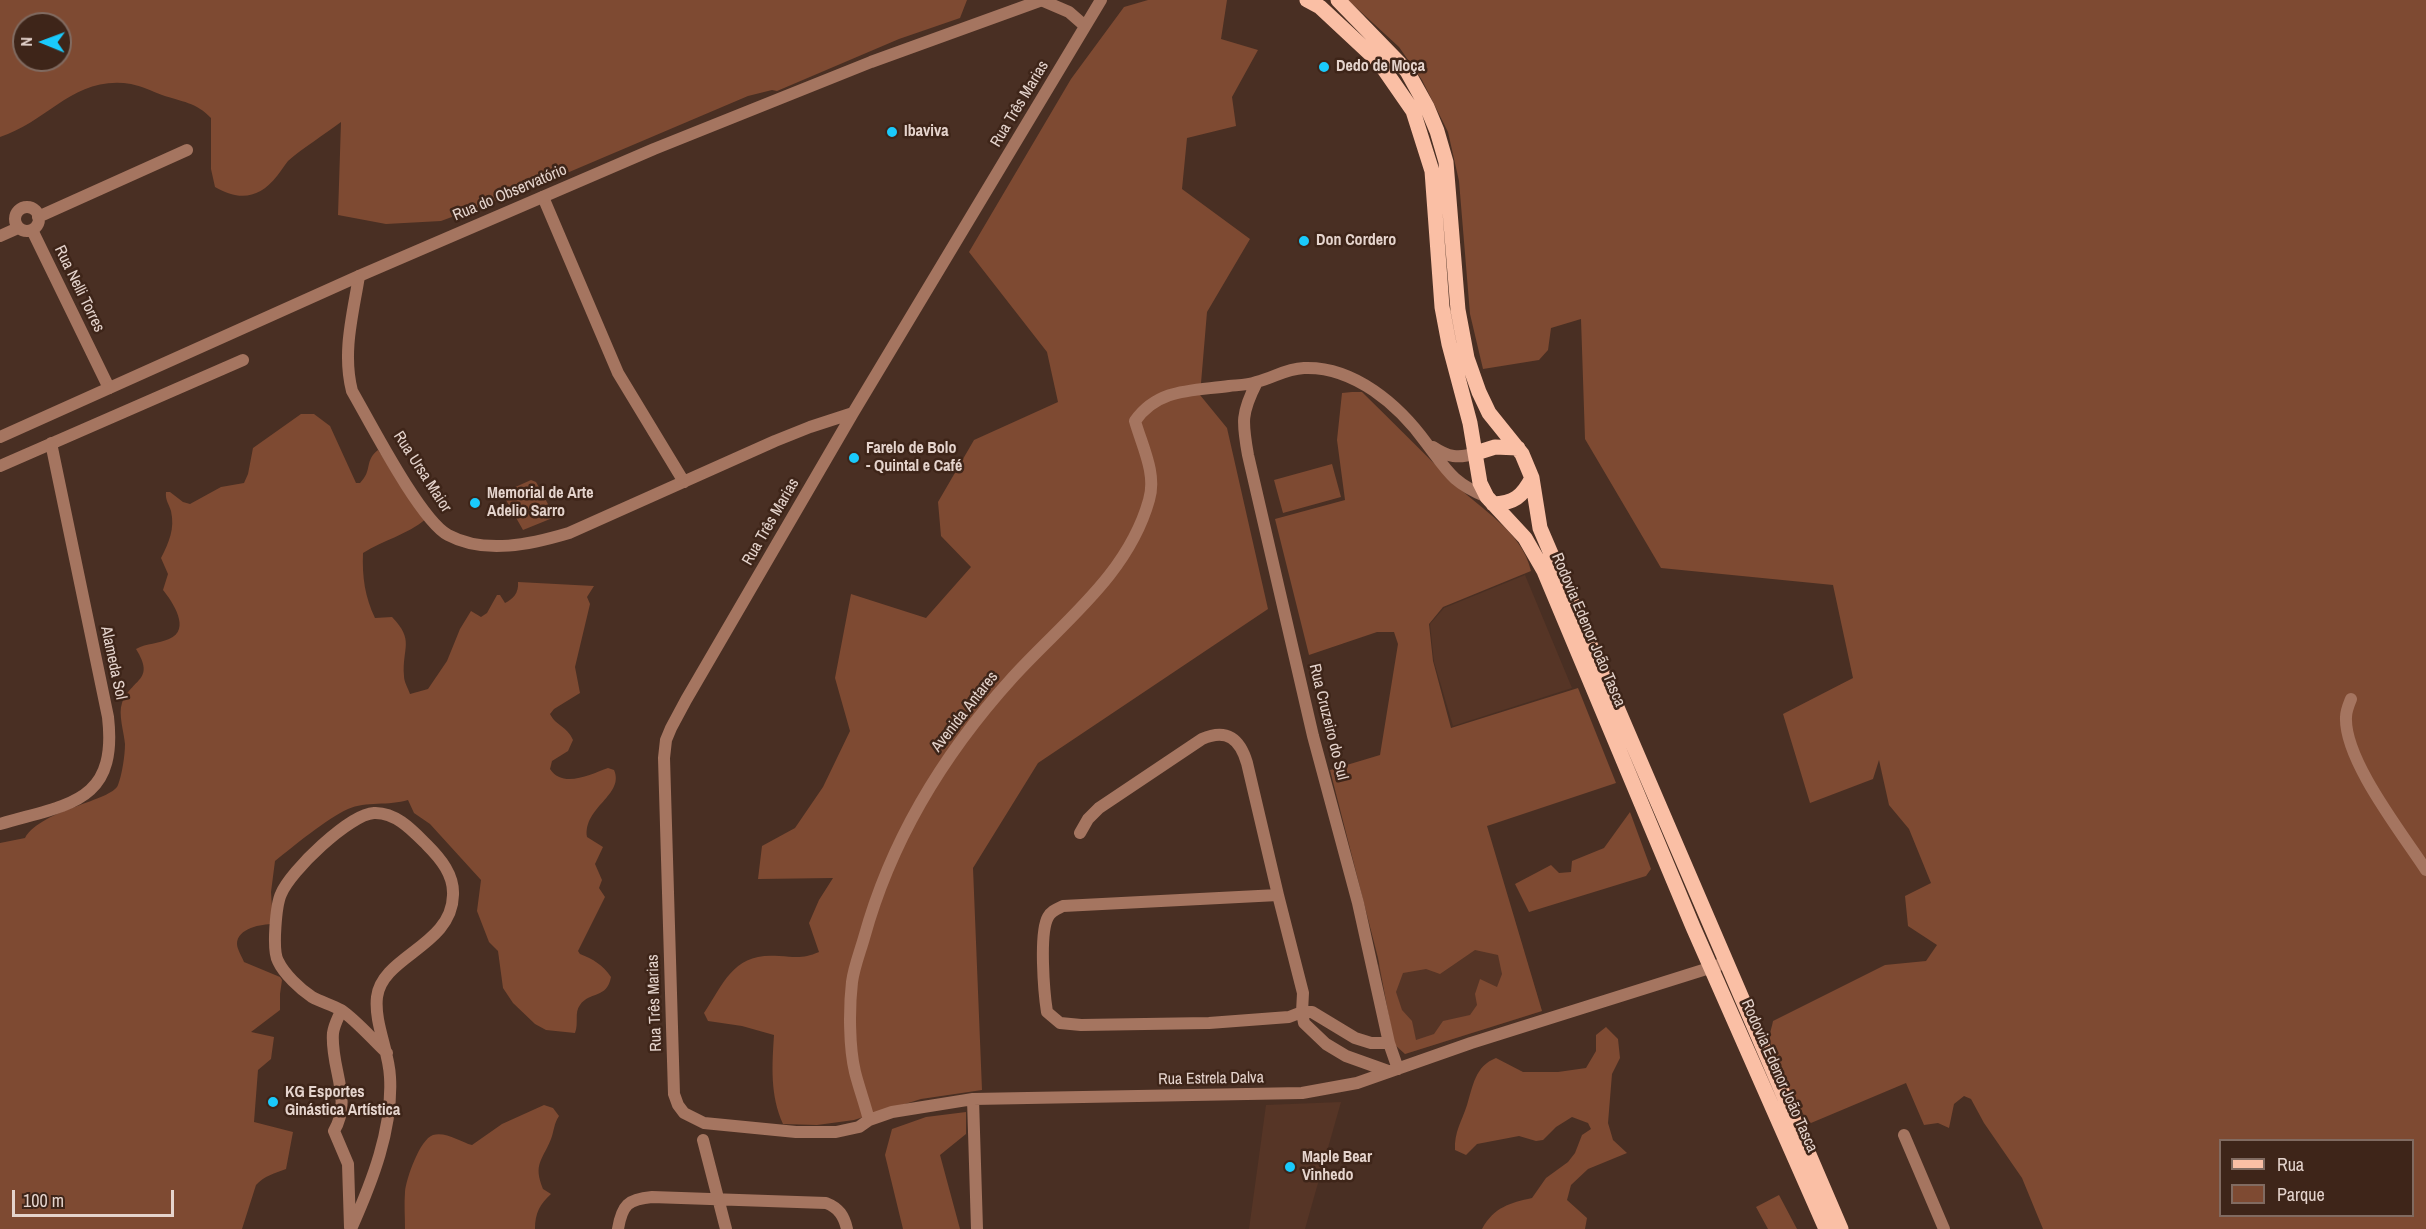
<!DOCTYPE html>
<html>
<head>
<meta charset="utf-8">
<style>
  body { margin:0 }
  #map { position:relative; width:2426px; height:1229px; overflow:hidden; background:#492f23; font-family:"Archivo Narrow",sans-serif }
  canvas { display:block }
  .legend { position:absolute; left:2219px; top:1139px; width:195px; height:78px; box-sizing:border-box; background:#3e2519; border:2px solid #816b61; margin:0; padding:8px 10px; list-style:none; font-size:18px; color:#e5d4cd }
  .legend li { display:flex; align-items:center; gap:12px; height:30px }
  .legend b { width:30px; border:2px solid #816b61 }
  .north { position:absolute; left:12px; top:12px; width:60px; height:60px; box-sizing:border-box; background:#3e2519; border:2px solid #816b61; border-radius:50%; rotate:271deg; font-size:16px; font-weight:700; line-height:24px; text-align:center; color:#e5d4cd }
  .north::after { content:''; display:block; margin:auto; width:21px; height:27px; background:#1acafc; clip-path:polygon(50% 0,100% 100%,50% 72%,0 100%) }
  .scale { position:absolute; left:12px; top:1190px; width:162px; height:27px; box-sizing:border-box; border:3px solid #e5d4cd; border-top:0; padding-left:8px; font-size:18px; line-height:21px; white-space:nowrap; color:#e5d4cd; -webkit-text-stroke:4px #3e2519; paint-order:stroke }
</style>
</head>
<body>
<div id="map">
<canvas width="2426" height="1229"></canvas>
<ul class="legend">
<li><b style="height:8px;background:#fabfa5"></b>Rua</li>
<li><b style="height:16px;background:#7e4a32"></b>Parque</li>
</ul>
<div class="north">N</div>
<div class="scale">100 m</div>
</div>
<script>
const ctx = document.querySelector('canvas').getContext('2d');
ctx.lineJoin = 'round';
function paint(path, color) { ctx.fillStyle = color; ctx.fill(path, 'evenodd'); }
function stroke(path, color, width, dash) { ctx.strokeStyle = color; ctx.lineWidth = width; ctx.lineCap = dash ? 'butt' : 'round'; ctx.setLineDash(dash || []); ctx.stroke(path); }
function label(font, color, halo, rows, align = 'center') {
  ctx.font = font + ' "Archivo Narrow",sans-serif'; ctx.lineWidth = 5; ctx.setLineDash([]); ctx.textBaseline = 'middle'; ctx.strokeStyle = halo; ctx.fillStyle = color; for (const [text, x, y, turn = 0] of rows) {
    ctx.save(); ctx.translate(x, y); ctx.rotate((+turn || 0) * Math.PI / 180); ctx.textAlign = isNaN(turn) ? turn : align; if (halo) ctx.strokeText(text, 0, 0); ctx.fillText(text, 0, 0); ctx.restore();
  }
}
const built = new Path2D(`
  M1525,575L1572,688L1453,726L1434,662L1430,624L1444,608Z
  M1514,918L1542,1011L1405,1054L1377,965Z
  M1341,1102L1305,1229H1249L1266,1105Z`);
const green = new Path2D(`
  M0,0H967L960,18L899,39L777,91L772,90L748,96L541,184L441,221L386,224L338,215L341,122C324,135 304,147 288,161C284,166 281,171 277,176C259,199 239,201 215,187L211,169V118C196,102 182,102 162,95C152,91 141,86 131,84C74,75 48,122 0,137ZM24,24H60V60H24Z
  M1148,0H1227L1221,39L1258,50L1232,97L1236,126L1187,138L1182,189L1250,239L1207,312L1200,395L1227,428L1268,609L1038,763L973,868L982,1090L921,1099L854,1120L817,1125L783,1124C770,1095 772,1066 774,1035L742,1026L708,1021L704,1013C725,981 734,952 779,956C796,957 803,959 819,952L809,923L819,900L833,878L758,879L762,846L795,828L823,787L850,731L835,678L851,594L926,618L971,567L941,536L938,502L974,440L1058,402L1047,352L969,252L1071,79L1124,7Z
  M1348,0H2426V1229H2043L2022,1178L1984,1123L1971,1099L1964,1096L1954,1104L1949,1128L1938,1123L1924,1125L1906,1083L1811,1123C1798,1113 1772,1057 1770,1040C1769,1034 1772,1027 1773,1021L1885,965L1926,961L1937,945L1908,926L1905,896L1931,883L1909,829L1889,805L1879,760L1873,779L1810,803L1783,714L1853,678L1833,585L1661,568L1585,439L1581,319L1551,328L1548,350L1539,360L1483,369L1470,314L1459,181L1448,132L1422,80L1399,47ZM2220,1140H2412V1216H2220Z
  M1352,392H1362C1393,422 1423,453 1454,483C1481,510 1522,531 1531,571L1443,607L1429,624L1433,661L1451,728L1578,688L1616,783L1487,826L1542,1011L1405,1054L1394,1044L1378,958L1330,770L1380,755L1398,644L1394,632H1377L1309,655L1275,519L1345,500L1337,440L1342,393ZM1475,950L1498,955L1502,974L1497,987L1480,979L1475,994L1477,1005L1470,1015L1443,1021L1434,1034L1416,1040L1412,1021L1402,1010L1396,992L1403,973L1426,969L1440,974Z
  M301,414H314L330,426L356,483H360C373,470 364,461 378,450L426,519C407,535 383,540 363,553C362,577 365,597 375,618L392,617C415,641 402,647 404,676C404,682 408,688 410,694L428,689L447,661L460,629L471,611L481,617L487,613L497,595H500L505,603C513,599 519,593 518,582L594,586L587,597L590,604L575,667L580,693L554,709L550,714C556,726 567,726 573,740L568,751L552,761L550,769C563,789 591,774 608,768L614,770C625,795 583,807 587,837L603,847L595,864L602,880L599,888L605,897L578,951L580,954C593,959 603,965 611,977C607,999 590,991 580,1005C574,1013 579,1023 575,1033L546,1030L535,1024L513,1003L503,988L498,951L489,942L477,911L481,880L430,824L414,813L408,800C389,806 366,801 348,809C326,819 294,846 275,861L271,892L273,924C262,924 237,928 237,944C237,949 242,957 244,962L280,977L282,980L280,994V1010L251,1032L274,1037L271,1059L258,1070L254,1122L293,1132L286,1169C275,1173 264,1176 256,1185L242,1229H0V843L25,838C42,809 112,801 118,785C122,775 125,755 125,744C124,732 118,714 122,703C132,678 156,681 136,649C147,643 158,644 169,639C192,630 172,601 163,590L168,574L161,558C169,542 175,529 171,511C169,504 165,500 166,492H170L183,502L190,504L221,487L244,483L248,474L253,448Z
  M1332,464L1341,497L1283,513L1274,480Z
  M531,480L536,482L555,517L523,530L502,493Z
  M1630,812L1651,869L1646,876L1529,912L1515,884L1551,865L1559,873L1571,872L1572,861L1604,848Z
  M1606,1027L1618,1039L1620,1058L1612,1074L1608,1123L1613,1140L1627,1153L1588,1169L1571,1185L1567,1200L1587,1218L1585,1229H1482C1494,1207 1510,1203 1532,1198L1546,1178L1568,1162L1575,1153L1582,1135L1591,1129L1588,1123L1572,1117L1556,1127L1543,1140L1536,1141L1519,1136L1477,1144L1466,1155L1455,1150C1454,1132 1462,1121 1467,1105C1473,1086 1475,1066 1496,1058L1523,1072H1558L1586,1068L1596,1051V1035Z
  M544,1105L553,1108L559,1116C554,1123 554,1131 551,1139C542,1161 533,1164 543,1189L551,1194C540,1204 535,1213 535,1229H405C405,1217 404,1204 405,1192C406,1179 420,1139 433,1135C445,1131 461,1142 472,1145L502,1124Z
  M966,1112V1134L940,1155L960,1229H903L885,1155L892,1129L926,1117Z
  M1779,1195L1797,1229H1768L1756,1207Z`);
const minor = new Path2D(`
  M1041,0L1069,12L1085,26
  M1101,0L853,413L686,700L671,728L666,740L664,758L674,1094L678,1105L684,1113L704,1123L796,1132H836L859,1127L869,1120L892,1112L973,1099L1302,1093L1357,1083L1471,1043L1719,965
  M543,197L618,373L684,482
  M15 219a12 12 0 1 1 24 0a12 12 0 1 1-24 0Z
  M38,217L187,150
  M32,230L109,388
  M0,236L18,228
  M359,276C353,314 342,352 352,391C370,422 420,520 448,535C485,555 532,544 569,533L775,441L810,427L853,413
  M1257,382C1241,413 1242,422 1248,455L1313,736L1358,903L1389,1043L1398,1069
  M1433,447C1448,457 1458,459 1476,453
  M0,466L243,360
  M2351,699C2349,704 2346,711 2346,717C2344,760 2402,833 2426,870
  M0,824C67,804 118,804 108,717L51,443
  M1080,833L1088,819L1099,808L1202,739C1227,728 1240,739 1247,763L1278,895L1303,993L1302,1012L1304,1023L1326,1044L1346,1056L1388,1071
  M1278,895L1063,906C1057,909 1051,911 1048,917C1039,933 1044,993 1047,1012L1060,1023L1081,1025L1209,1023L1289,1017L1302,1012H1312L1355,1038L1371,1043H1389
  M341,1011C338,1018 334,1025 333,1033C330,1067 353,1099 334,1131L348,1164L350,1227
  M973,1099L977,1229
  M869,1120C865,1104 859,1088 855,1072C849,1047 849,1008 852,982C854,967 860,952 864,938C891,840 945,752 1013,677C1063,622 1128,575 1149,500C1157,474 1142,446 1135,421C1158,388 1193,391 1229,386C1238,385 1248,385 1256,382C1274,378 1284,369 1304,368C1354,366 1399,405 1427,444C1448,472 1453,483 1487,497
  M1904,1135L1944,1229
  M703,1140L726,1229
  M351,1229C372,1182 393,1129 390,1077C389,1051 374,1023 377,997C382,956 452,946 453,895C454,875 441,859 427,845C413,831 396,812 374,813C350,814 290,871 281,894C276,905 272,950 278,961C284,974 300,989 312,997C321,1002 332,1005 341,1010C357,1021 372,1039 387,1053
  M618,1229C622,1205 628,1199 652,1197L826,1203C839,1208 844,1216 847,1229`);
const tertiary = new Path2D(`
  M0,437L359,276L654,149L871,62L1042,0`);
const primary = new Path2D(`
  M1307,0L1320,7L1379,62L1413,111L1432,171L1442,307L1449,344L1470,423L1480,483L1487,497L1525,538L1544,571L1693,927L1826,1229
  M1338,0L1407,71L1427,107L1437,131L1446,162L1458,310L1467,358L1479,392L1489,413L1522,454L1532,478L1540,528L1549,549L1841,1229
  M1476,453L1495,447L1518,448
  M1493,504C1514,503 1522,497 1532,478`);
const markers = [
  [1324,67,6,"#1acafc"],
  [892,132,6,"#1acafc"],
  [1304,241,6,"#1acafc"],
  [854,458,6,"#1acafc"],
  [475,503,6,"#1acafc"],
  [273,1102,6,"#1acafc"],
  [1290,1167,6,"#1acafc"]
];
const poiNames = [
  ["Dedo de Moça",1336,67],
  ["Ibaviva",904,132],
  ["Don Cordero",1316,241],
  ["Farelo de Bolo",866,449],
  ["- Quintal e Café",866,467],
  ["Memorial de Arte",487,494],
  ["Adelio Sarro",487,512],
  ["KG Esportes",285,1093],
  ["Ginástica Artística",285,1111],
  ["Maple Bear",1302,1158],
  ["Vinhedo",1302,1176]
];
const streetNames = [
  ["Rua Três Marias",1020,104,-59],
  ["Rua do Observatório",510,193,-23],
  ["Rua Nelli Torres",79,289,64],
  ["Rua Ursa Maior",422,472,57],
  ["Rua Três Marias",771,522,-60],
  ["Rodovia Edenor João Tasca",1588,630,67],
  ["Alameda Sol",113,663,78],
  ["Avenida Antares",965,712,-52],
  ["Rua Cruzeiro do Sul",1328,722,76],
  ["Rua Três Marias",655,1003,-92],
  ["Rodovia Edenor João Tasca",1779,1076,66],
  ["Rua Estrela Dalva",1211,1079,-1]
];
paint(built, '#563526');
paint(green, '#7e4a32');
stroke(minor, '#a57560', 12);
stroke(tertiary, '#a57560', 12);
stroke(primary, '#fabfa5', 15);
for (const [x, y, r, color] of markers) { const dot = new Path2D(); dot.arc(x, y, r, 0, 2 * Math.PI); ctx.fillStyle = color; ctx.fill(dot); stroke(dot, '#3e2519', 2); }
label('bold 16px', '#e5d4cd', '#3e2519', poiNames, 'left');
label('16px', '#e5d4cd', '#3e2519', streetNames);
</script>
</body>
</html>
